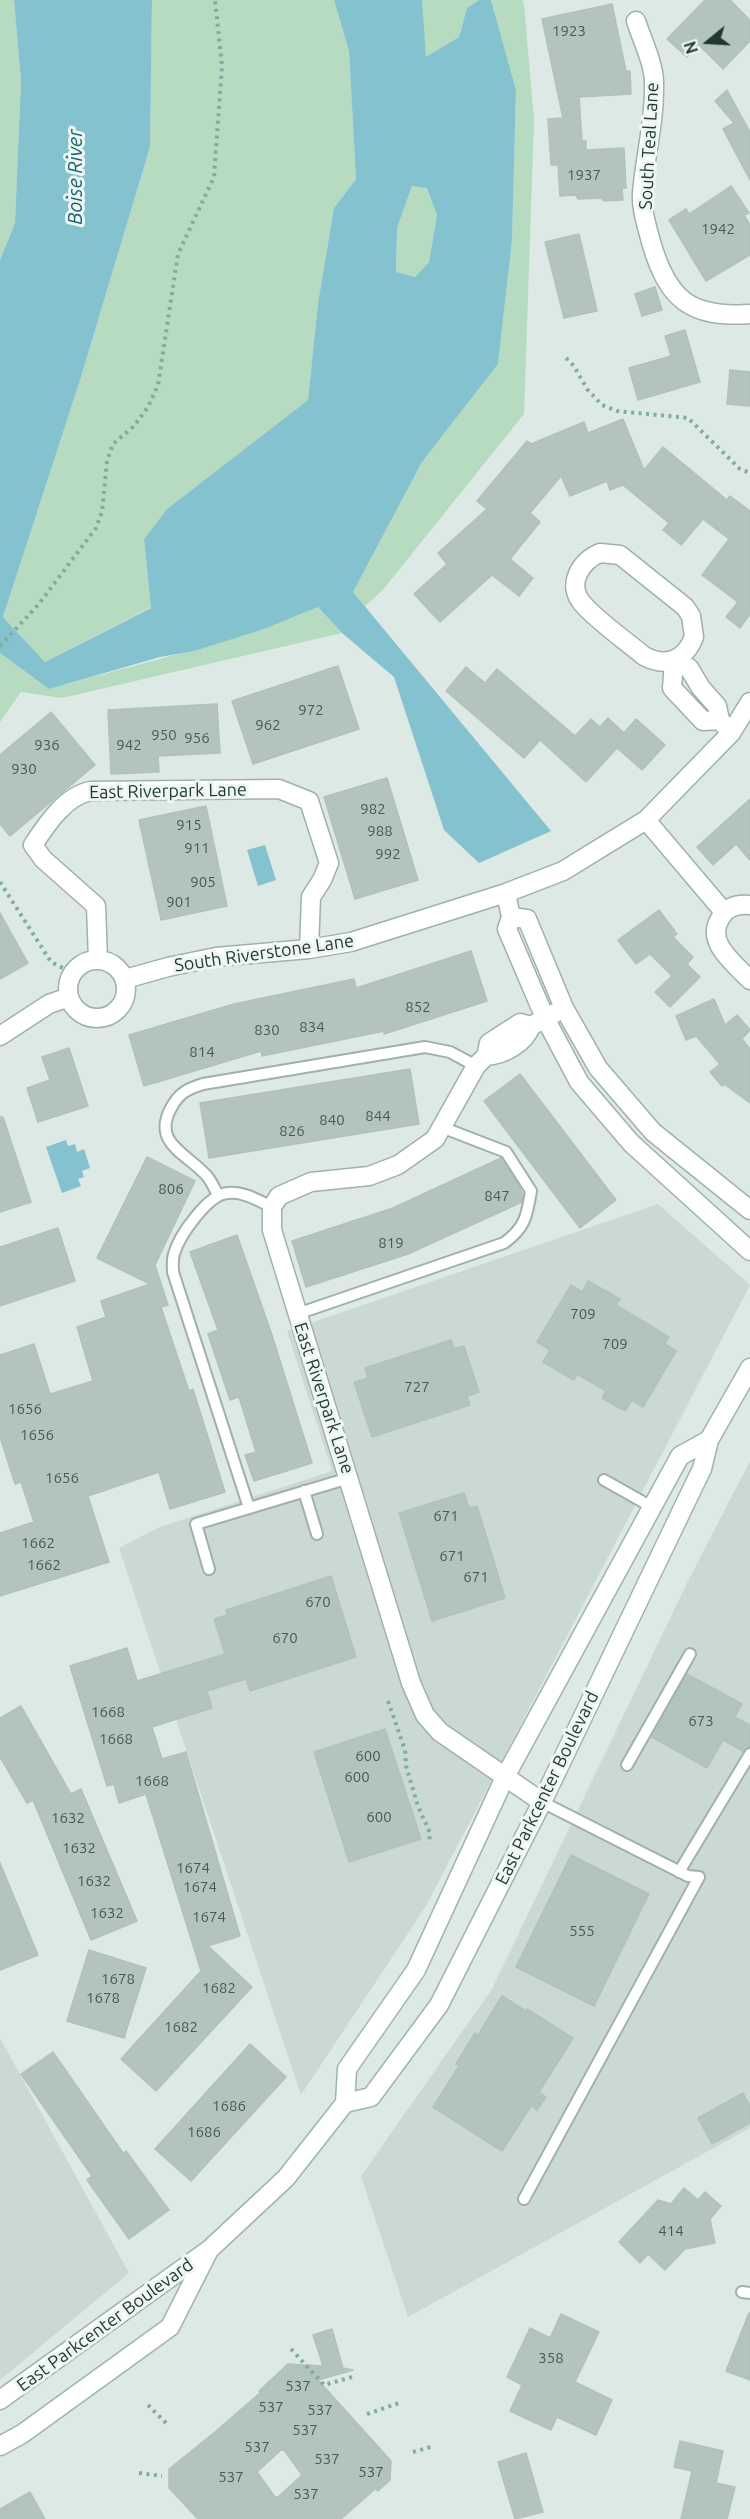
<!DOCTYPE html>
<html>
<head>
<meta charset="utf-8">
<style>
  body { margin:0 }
  #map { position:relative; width:750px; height:2519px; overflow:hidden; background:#dde9e4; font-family:Ubuntu,sans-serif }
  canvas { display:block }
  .north { position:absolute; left:678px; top:12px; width:60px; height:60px; -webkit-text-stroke:4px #edf6f2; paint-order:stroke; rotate:252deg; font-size:16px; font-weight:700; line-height:24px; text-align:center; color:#1f3832 }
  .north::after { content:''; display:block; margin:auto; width:21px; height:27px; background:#1f3832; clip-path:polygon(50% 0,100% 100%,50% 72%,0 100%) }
</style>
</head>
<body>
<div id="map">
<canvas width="750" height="2519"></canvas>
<div class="north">N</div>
</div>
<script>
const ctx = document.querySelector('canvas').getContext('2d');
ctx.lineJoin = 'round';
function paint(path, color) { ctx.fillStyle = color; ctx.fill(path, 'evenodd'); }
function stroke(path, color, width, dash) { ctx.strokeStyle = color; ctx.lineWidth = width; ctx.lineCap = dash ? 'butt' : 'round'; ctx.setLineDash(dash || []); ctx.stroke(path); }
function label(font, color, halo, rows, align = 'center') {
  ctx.font = font + ' Ubuntu,sans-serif'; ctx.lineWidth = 6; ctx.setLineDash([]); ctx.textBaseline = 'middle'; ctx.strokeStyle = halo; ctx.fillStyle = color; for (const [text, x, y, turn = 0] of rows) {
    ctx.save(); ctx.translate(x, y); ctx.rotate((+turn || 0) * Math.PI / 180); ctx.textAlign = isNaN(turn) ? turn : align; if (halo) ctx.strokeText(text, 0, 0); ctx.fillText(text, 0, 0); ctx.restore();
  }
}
const built = new Path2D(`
  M658,1204L750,1285L426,1906L301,2095L119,1548L160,1527L332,1471L287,1331Z
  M750,1461V2128L408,2317L361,2176L492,1989L687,1583Z
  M0,2038L129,2273L0,2380Z`);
const green = new Path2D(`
  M0,0H14L21,81L15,223L0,260Z
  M152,0H334L349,51L356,179L334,208L318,303L308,400L167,509L144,539L151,607L45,662L3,617L81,377L150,147Z
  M421,0H479L467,8L459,37L426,58Z
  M491,0H522L524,4L534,120L524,414L382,591L365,606L353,592L422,462L498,364L512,240L516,90Z
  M412,186L427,187L437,215L429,262L415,277L396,273L397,228Z
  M318,607L342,633L62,698L21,692L0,722V653L49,689C140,663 230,644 318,607Z`);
const water = new Path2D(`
  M14,0H152L150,147L81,377L3,617L45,662L151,608L144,539L167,509L308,400L318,303L334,208L356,179L349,51L334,0H422L426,57L459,37L467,8L479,0H491L516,90L512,240L498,364L422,462L353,592L551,831L479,863L444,830L394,677L342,633L318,607L264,629L194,651L160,657L49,689L0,653V260L15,223L21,81ZM412,186L427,188L437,215L429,262L415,277L396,272L397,228Z
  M265,845L276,880L258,886L247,850Z
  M66,1140L68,1146L75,1144L77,1152L84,1149L90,1168L82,1171L84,1177L78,1179L81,1186L62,1193L46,1147Z`);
const building = new Path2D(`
  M705,0H730L750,20V41L723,69L699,45L687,57L667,39Z
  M612,4L626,71H630L631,94L579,97L582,141H586V150L624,148L626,188H622L623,200L604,201L601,198L578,199L576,195L560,196L558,165H551L548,119L563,118L542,19Z
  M727,90L750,132V180L723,129L734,123L715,101Z
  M731,186L749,213L744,215L750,225V255L706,281L669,220L686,209L689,214Z
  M579,234L597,311L564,318L545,242Z
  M655,287L662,310L642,316L635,294Z
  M685,330L700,382L638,400L629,368L671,356L665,336Z
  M730,370L750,372V406L727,404Z
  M623,419L644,470L663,447L727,500L730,496L750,511V614L740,628L726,617L738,602L702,575L729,539L703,519L681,545L663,530L669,523L623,485L610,490L607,481L570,496L561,476L530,513L540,522L510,559L533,578L519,596L492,575L440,622L414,594L447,564L438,553L487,509L477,501L527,441L531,444L584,422L588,433Z
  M338,666L359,729L253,764L232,701Z
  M466,667L485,683L497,669L575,736L591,719L600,727L608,718L624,733L636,719L665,745L642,770L617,748L586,782L540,740L524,758L446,691Z
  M217,704L220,753L158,756L159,772L111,774L108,710Z
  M51,712L95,765L10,836L0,824V755Z
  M387,778L418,880L355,899L324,797Z
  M750,799V860L736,844L713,865L697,847Z
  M206,806L227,906L161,920L139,820Z
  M659,910L677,934L673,937L693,957L687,964L700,977L670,1007L655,992L672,976L650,954L636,964L618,940Z
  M0,913L28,963L0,979Z
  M471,951L487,1001L384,1034V1031L262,1056L261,1051L144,1086L129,1035L234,1004L354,979L356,988Z
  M714,999L725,1025L737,1015L750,1030L742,1039L750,1049V1103L724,1084L722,1086L710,1072L720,1064L696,1036L686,1040L676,1016Z
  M69,1048L88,1106L38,1122L27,1088L50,1080L42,1057Z
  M410,1069L419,1124L209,1158L200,1103Z
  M520,1074L616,1200L580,1228L484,1101Z
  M0,1117H3L31,1202L0,1212Z
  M147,1157L195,1181L155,1265L168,1305L161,1307L189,1391L193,1389L225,1492L170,1509L159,1472L88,1496L109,1562L0,1596V1533L34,1522L21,1482L15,1484L0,1437V1355L34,1344L50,1394L93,1381L77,1327L106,1317L101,1301L150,1284L97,1258Z
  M501,1158L518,1184L523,1195L522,1202L408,1254L306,1287L292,1241L393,1208Z
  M58,1228L75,1281L0,1306V1247Z
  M237,1235L272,1335L312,1463L254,1481L245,1455L256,1452L239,1397L230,1400L208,1334L218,1330L190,1252Z
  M588,1281L620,1299L616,1305L669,1337L665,1344L676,1351L643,1407L632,1400L625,1411L602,1398L606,1391L577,1374L574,1380L543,1362L550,1350L537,1342L571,1285L582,1292Z
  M451,1340L454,1349L464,1346L479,1392L467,1396L470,1405L372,1437L354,1382L368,1378L365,1368Z
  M464,1493L469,1508L477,1506L505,1598L432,1621L399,1513Z
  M331,1576L356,1657L250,1691L246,1679L207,1691L212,1708L152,1727L162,1759L186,1752L240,1936L208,1946L252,1987L156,2091L121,2059L201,1971L146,1794L119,1803L114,1784L107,1786L70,1666L127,1648L137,1681L225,1654L214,1619L227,1615L226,1610Z
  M687,1674L742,1704L735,1717L750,1725V1747L743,1751L723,1740L707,1768L652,1737Z
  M21,1706L71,1794L81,1789L137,1921L91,1940L33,1800L27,1803L0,1757V1718Z
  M385,1729L421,1839L349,1862L314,1752Z
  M571,1855L649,1894L594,2006L516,1967Z
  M0,1863L38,1955L0,1970Z
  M89,1950L146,1968L124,2038L67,2021Z
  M502,1996L526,2011L527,2009L573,2038L539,2092L546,2097L537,2110L531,2106L502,2151L433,2107L459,2066L456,2064L475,2033L478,2035Z
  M250,2044L286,2077L191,2181L155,2149Z
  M53,2052L123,2153L126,2151L169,2210L129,2239L87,2180L92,2176L21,2074Z
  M743,2093L750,2106V2123L712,2144L698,2118Z
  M684,2188L698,2200L705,2192L721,2206L710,2219L715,2243L685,2249L665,2270L648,2254L640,2263L619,2242L658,2200L671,2204Z
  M749,2313H750V2380L726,2371Z
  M561,2314L599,2332L575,2382L612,2400L596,2435L557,2417L551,2430L510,2411L522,2385L507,2377L530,2328L550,2338Z
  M332,2329L343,2368L353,2370L318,2380L391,2461L390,2480L378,2491L375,2489L341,2519H198L169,2488V2469L215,2432L261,2392L259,2391L288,2364L323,2366L313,2335ZM281,2450H284L302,2475L278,2497H275L257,2472Z
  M680,2441L723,2451L716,2483L735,2487L727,2519H681L692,2471L674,2467Z
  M526,2453L543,2512L515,2519L498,2462Z
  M30,2492L45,2519H0V2509Z`);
const path = new Path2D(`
  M566,358L574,366L587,389L602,405L617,411L688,418L740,469L750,473
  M0,646L38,605L96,528L102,512L107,461L113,444L134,426L148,407L158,385L178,254L214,177L222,66L215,0
  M0,882L51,962L73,973
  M63,982L67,970L79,959
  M72,1013C97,1035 123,1023 133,994
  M388,1701L405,1750L406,1766L418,1806L430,1833L429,1844
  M291,2349L324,2385L352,2377
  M148,2405L166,2423
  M367,2414L399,2403
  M413,2452L434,2446
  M139,2473L162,2476`);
const service = new Path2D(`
  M218,1195C214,1188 211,1180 206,1175C186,1153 152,1143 171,1108C179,1093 187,1089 203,1084L425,1047L450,1052L476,1066
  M297,1314L504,1243C525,1228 527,1216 531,1191L506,1152L444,1128
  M604,1480L652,1507
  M304,1491L317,1534
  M249,1508L173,1272C173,1266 172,1260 174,1254C179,1236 208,1194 228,1193C243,1191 259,1201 272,1207
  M209,1569L196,1524L349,1478
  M627,1765L690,1654
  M679,1872L750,1754
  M524,2199L699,1877L688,1876L542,1802
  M742,2292L750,2293`);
const minor = new Path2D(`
  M636,21C642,40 654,63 654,83C655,121 645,156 642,193C641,210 647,226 651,242C668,300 690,318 750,314
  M600,553L620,555L685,607L691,616L694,637C685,660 666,668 644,656C626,641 595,619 582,603C566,584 581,561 600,553Z
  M720,720L703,721L672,688L674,661L689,668L701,688L717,706L720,720L731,733
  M646,820L724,912
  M506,893L511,917L507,929L545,1018L579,1082L631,1143L750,1251
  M750,905C738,904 727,906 721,917C704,942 734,963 750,980
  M511,917L527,919L564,1008L598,1068L653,1132L750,1210
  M68 989a29 29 0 1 1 58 0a29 29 0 1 1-58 0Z
  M98,960L96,906L43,859L33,845C46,825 66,795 91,791L279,789L309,801L329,863L322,880L311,897L309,949
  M125,979L168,967L216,957L309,949L351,942L506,893L563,871L646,820L731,733L750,702
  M531,1026L520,1023L489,1043L486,1056C504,1055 525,1043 531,1026L555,1013
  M0,1036L49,1004L69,997
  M486,1056L476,1066L435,1139L398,1165L369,1176L311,1182L279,1196L272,1207V1230L411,1683L425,1715L440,1732L542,1802`);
const secondary = new Path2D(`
  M345,2103L371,2097L439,2005L542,1802L696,1481L702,1469L709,1440L750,1368
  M0,2400L210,2249L286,2178L345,2103L347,2069L416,1970L505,1777L680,1456L709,1440
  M0,2446L22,2434L170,2327L208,2252`);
const numberNames = [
  ["1923",569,31],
  ["1937",584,175],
  ["1942",718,229],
  ["972",311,710],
  ["962",268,725],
  ["950",164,735],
  ["956",197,738],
  ["936",47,745],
  ["942",129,745],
  ["930",24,769],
  ["982",373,809],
  ["915",189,825],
  ["988",380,831],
  ["911",197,848],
  ["992",388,854],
  ["905",203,882],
  ["901",179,902],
  ["852",418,1007],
  ["834",312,1027],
  ["830",267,1030],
  ["814",202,1052],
  ["844",378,1116],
  ["840",332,1120],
  ["826",292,1131],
  ["806",171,1189],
  ["847",497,1196],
  ["819",391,1243],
  ["709",583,1314],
  ["709",615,1344],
  ["727",417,1387],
  ["1656",25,1409],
  ["1656",37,1435],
  ["1656",62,1478],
  ["671",446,1516],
  ["1662",38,1543],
  ["671",452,1556],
  ["1662",44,1565],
  ["671",476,1577],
  ["670",318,1602],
  ["670",285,1638],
  ["1668",108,1712],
  ["673",701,1721],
  ["1668",116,1739],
  ["600",368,1756],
  ["600",357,1777],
  ["1668",152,1781],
  ["600",379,1817],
  ["1632",68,1818],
  ["1632",79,1848],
  ["1674",193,1868],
  ["1632",94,1881],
  ["1674",200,1887],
  ["1632",107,1913],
  ["1674",209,1917],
  ["555",582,1931],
  ["1678",118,1979],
  ["1682",219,1988],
  ["1678",103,1998],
  ["1682",181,2027],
  ["1686",229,2106],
  ["1686",204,2132],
  ["414",671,2231],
  ["358",551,2358],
  ["537",298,2386],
  ["537",271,2407],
  ["537",320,2410],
  ["537",305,2430],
  ["537",257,2447],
  ["537",327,2459],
  ["537",371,2472],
  ["537",231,2477],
  ["537",306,2494]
];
const streetNames = [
  ["South Teal Lane",649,146,-87],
  ["East Riverpark Lane",168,791,-1],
  ["South Riverstone Lane",264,953,-8],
  ["East Riverpark Lane",324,1398,72],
  ["East Parkcenter Boulevard",547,1788,-64],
  ["East Parkcenter Boulevard",105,2325,-36]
];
const waterNames = [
  ["Boise River",75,177,-90]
];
paint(built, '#cbd9d3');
paint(green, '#b6dbc1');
paint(water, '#84c2cf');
paint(building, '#b3c4bd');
stroke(building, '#b0c2bb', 1.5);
stroke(service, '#a0b0ab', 14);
stroke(minor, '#a0b0ab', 21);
stroke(secondary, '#9db5ac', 21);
stroke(path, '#7ead9f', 4, [3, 4.5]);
stroke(service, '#fff', 10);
stroke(minor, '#fff', 18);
stroke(secondary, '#fff', 18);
label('15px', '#445b55', null, numberNames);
label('18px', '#1f3832', '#edf6f2', streetNames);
label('italic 20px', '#1b6273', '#edf6f2', waterNames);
</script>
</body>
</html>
